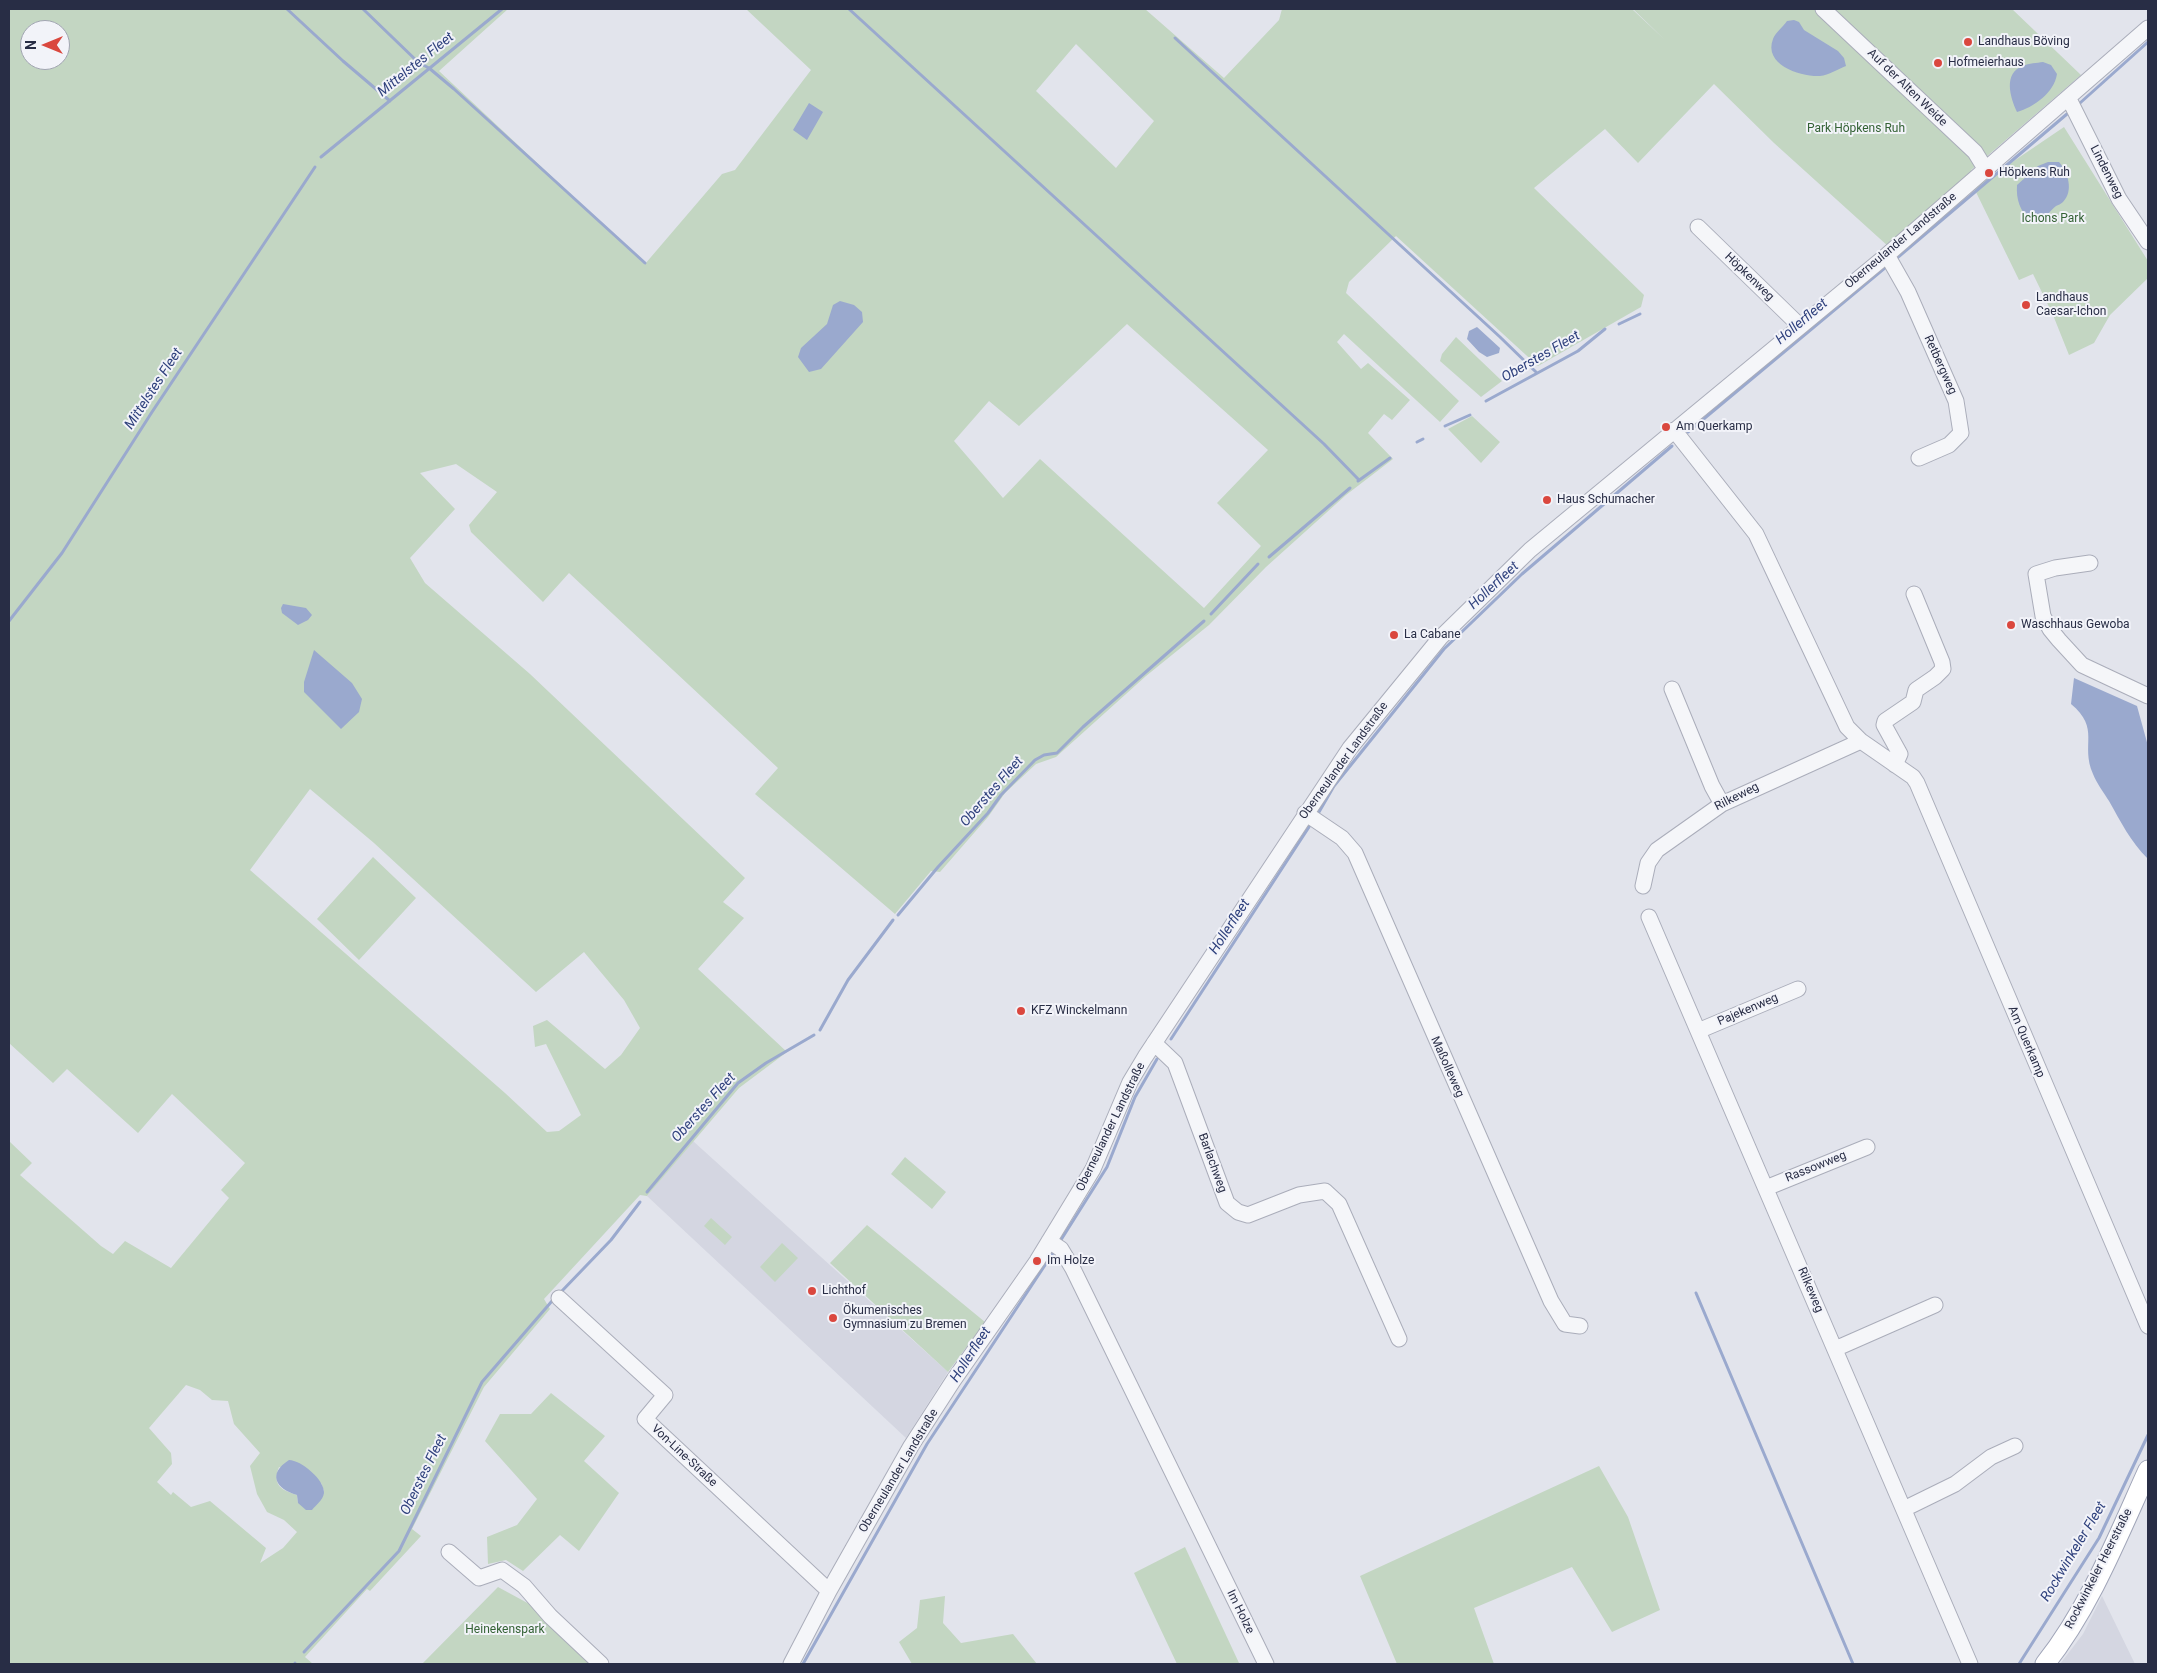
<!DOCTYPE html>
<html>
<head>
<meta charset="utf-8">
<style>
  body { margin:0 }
  #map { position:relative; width:2157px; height:1673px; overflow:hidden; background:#e2e4ec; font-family:Roboto,sans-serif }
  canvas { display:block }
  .frame { position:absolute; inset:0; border:10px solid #282d45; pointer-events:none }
  .north { position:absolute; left:20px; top:20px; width:50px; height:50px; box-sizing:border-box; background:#f2f3f9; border:1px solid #a1a4b1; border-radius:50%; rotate:270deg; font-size:14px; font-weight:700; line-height:20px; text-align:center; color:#282d45 }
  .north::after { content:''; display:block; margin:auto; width:18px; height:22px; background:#da473e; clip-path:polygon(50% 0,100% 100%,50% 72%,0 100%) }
</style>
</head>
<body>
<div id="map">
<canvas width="2157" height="1673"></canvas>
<div class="frame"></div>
<div class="north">N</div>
</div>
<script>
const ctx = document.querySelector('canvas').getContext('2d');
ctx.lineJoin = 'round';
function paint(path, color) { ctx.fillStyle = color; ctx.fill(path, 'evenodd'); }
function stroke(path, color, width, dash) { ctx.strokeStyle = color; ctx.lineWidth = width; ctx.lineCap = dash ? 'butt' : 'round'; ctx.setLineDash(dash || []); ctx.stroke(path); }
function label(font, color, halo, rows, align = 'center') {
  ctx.font = font + ' Roboto,sans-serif'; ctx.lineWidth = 4; ctx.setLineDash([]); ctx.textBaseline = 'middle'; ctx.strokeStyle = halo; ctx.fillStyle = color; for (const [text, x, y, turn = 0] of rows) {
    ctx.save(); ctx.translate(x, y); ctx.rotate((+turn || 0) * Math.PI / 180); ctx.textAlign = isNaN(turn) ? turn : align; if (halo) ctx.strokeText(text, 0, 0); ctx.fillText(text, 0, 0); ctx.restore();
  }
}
const built = new Path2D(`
  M693,1141L948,1372L906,1438L647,1196Z
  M2102,1596L2135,1664H2060L2083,1634Z`);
const green = new Path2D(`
  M9,9H508L439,71L645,264L722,174L735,170L811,70L746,9H1145L1224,78L1279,20L1282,9H1632L1665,40L1633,9H2012L2081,75L1971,170L1973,174L1889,247L1774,143L1714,84L1638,163L1605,129L1534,188L1644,295L1641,307L1538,366L1396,236L1349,282L1346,293L1459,401L1440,422L1344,334L1337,342L1361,369L1368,363L1410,400L1392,420L1384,414L1368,433L1393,459L1346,495L1266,567L1209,625L1146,676L1056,757L1036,764L1005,793L988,817L940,872L931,871L895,914L755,794L778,768L569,573L543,602L471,532L469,525L497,492L456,464L420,473L455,509L410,558L425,583L530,674L745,878L723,902L744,918L698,969L787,1052L739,1088L647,1196L640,1195L544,1299L550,1309L484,1387L412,1529L421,1536L370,1591L367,1589L305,1657L313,1664H9V1141L32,1163L20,1175L101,1246L113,1254L125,1241L171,1268L229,1198L221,1190L245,1163L172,1094L138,1133L67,1069L53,1083L9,1043ZM30,30H60V60H30ZM1076,44L1154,121L1116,168L1036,91ZM1127,324L1268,450L1217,503L1261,546L1204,608L1040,459L1003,498L954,441L989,401L1019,426ZM310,789L374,843L536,992L584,952L624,1000L640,1028L621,1055L605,1069L547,1020L533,1026L535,1047L546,1044L581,1115L559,1131L547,1132L505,1093L250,870ZM186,1385L200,1390L212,1400L228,1401L234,1424L260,1453L250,1466L257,1494L267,1512L284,1520L297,1532L283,1548L260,1563L266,1548L210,1501L191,1507L173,1492L171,1495L157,1482L172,1464L171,1453L149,1428ZM279,1467L321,1483L324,1491L298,1503L297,1495C281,1490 272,1485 279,1467Z
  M2064,127L2148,261V278L2110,315L2094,343L2069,355L2053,315L2033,274L2019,280L1974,188Z
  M1456,337L1502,381L1481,397L1440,361L1442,354Z
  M1472,416L1500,442L1481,463L1448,429Z
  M373,857L416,898L359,960L317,919Z
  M905,1157L946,1192L932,1209L891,1174Z
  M711,1218L732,1237L725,1245L704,1226Z
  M867,1225L985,1322L948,1372L830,1263Z
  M782,1243L798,1258L775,1282L760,1267Z
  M551,1393L605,1436L584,1461L619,1493L579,1551L560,1535L523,1571L506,1560L488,1564L487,1537L517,1525L537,1499L485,1441L500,1414H531Z
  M1599,1466L1628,1517L1660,1610L1612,1632L1572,1567L1474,1608L1494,1664H1397L1360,1576Z
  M1185,1547L1239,1663L1240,1664H1177L1134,1573Z
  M498,1587L533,1606L592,1664H422Z
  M945,1596L943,1623L961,1643L1013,1634L1037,1664H912L899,1642L917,1628L920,1600Z`);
const water = new Path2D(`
  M1794,20L1799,22L1804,30L1838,51L1844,58L1846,66C1838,69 1829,75 1820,76C1801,77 1763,65 1773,39C1775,33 1783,27 1787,21Z
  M2043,62L2051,65L2057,74C2054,93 2034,107 2017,112C2010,97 2003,73 2023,66C2029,63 2037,63 2043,62Z
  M809,103L823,112L807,140L793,130Z
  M2048,162H2059C2068,172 2074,191 2063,202C2061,204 2058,205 2056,206C2044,216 2048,220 2030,221C2020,210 2016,200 2017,185L2038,166Z
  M840,301L854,305L862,312L863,322L821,369L809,372L798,357L801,348L827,324L833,305Z
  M1477,327L1500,348L1499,353L1487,357L1479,352L1467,339L1469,331Z
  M283,604L306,608L312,615L308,620L298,625L282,613L281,608Z
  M314,650L352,683L362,699L359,712L341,729L304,692V682Z
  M2074,678L2137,706L2148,746L2147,813L2148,819V859C2130,841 2121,822 2109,801C2104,793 2097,784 2093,774C2080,744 2101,729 2071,704Z
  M289,1460C301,1460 325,1480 324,1493C323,1500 316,1505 312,1510H306L298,1503L297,1495C276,1489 267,1474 289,1460Z`);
const stream = new Path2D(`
  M287,9L343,61L390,101
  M363,9L419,63L429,68L454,89L645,263
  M849,9L1324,444L1359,480
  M1175,38L1500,337L1537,373
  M2080,103L2148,42
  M321,157L502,9
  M1897,258L2067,114
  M1619,324L1640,314
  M1486,401L1578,351L1605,329
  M1445,426L1470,415
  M1688,432L1886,267
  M1417,442L1423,439
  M1358,481L1390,458
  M1269,557L1350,488
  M1211,614L1258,564
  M9,621L62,553L152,412L315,167
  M1319,812L1334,786L1444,649L1522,574L1672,446
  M898,915L938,867L988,813L1001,795L1035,760L1044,755L1057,753L1083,727L1204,621
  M820,1030L848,980L893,920
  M1171,1039L1309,827
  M647,1192L738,1083L766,1063L814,1035
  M1059,1243L1107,1167L1135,1097L1157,1059
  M560,1293L611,1240L640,1202
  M1696,1293L1853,1664
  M304,1652L399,1551L482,1382L552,1301
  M295,1664V1663
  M803,1664L927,1444L1055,1250
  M2019,1664L2099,1538L2148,1435`);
const minor = new Path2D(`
  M1823,9L1975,152L1986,170
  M2069,99L2119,199L2148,242
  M1698,227L1800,326
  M1887,255L1908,292L1956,401L1961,433L1949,445L1919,458
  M1674,430L1756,534L1847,727L1861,741L1913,777L1917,783L2148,1326
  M2090,563L2055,568L2036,574L2043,616L2050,629L2059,640L2082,665L2148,696
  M1672,689L1712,786L1722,804
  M1895,765L1900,754L1884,725L1885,721L1913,702L1916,690L1935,677L1943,669L1942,662L1914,594
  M1305,813L1342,838L1355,853L1551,1301L1565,1324L1580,1326
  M1643,886L1648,863L1657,850L1722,804L1861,741
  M1649,917L1970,1664
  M1698,1031L1798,989
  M1154,1043L1175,1063L1227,1203L1238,1212L1248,1215L1299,1195L1325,1191L1339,1204L1399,1339
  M1766,1188L1867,1147
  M1049,1241L1061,1249L1073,1269L1266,1664
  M559,1298L665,1395L645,1419L829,1591
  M1835,1349L1935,1305
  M1904,1509L1955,1484L1991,1457L2015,1446
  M449,1552L479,1578L502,1570L524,1586L550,1616L601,1664
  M791,1664L829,1591L911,1446L953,1381L1037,1261L1093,1169L1130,1082L1145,1057L1350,748L1440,638L1530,550L1887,255L2148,28`);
const major = new Path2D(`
  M2045,1664C2090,1607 2118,1536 2148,1470`);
const markers = [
  [1968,42,5,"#da473e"],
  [1938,63,5,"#da473e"],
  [1989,173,5,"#da473e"],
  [2026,305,5,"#da473e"],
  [1666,427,5,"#da473e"],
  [1547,500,5,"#da473e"],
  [2011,625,5,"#da473e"],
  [1394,635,5,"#da473e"],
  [1021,1011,5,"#da473e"],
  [1037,1261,5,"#da473e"],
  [812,1291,5,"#da473e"],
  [833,1318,5,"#da473e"]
];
const poiNames = [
  ["Landhaus Böving",1978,42],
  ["Hofmeierhaus",1948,63],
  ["Höpkens Ruh",1999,173],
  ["Landhaus",2036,298],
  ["Caesar-Ichon",2036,312],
  ["Am Querkamp",1676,427],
  ["Haus Schumacher",1557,500],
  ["Waschhaus Gewoba",2021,625],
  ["La Cabane",1404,635],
  ["KFZ Winckelmann",1031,1011],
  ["Im Holze",1047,1261],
  ["Lichthof",822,1291],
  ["Ökumenisches",843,1311],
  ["Gymnasium zu Bremen",843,1325]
];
const streetNames = [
  ["Auf der Alten Weide",1907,88,44],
  ["Lindenweg",2106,172,63],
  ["Oberneulander Landstraße",1901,241,-40],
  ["Höpkenweg",1749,277,44],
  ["Retbergweg",1940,365,66],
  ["Oberneulander Landstraße",1344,761,-54],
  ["Rilkeweg",1737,797,-27],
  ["Pajekenweg",1748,1010,-23],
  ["Am Querkamp",2026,1042,67],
  ["Maßolleweg",1447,1067,66],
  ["Oberneulander Landstraße",1111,1127,-64],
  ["Barlachweg",1212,1163,70],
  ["Rassowweg",1816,1167,-22],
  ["Rilkeweg",1810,1290,67],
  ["Von-Line-Straße",684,1456,43],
  ["Oberneulander Landstraße",899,1471,-59],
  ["Rockwinkeler Heerstraße",2099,1569,-63],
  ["Im Holze",1240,1612,64]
];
const parkNames = [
  ["Park Höpkens Ruh",1856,129],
  ["Ichons Park",2053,219],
  ["Heinekenspark",505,1630]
];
const waterNames = [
  ["Mittelstes Fleet",416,65,-39],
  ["Hollerfleet",1802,322,-40],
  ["Oberstes Fleet",1541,357,-30],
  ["Mittelstes Fleet",154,389,-57],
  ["Hollerfleet",1494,586,-43],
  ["Oberstes Fleet",992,792,-49],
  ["Hollerfleet",1230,927,-57],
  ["Oberstes Fleet",704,1108,-48],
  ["Hollerfleet",971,1355,-57],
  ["Oberstes Fleet",424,1475,-64],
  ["Rockwinkeler Fleet",2074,1552,-59]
];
paint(built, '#d4d6e1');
paint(green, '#c3d6c2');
paint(water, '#9aa9ce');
stroke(stream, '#9aa9ce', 3);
stroke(minor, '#aaadba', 17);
stroke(major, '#a0a5b8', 21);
stroke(minor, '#f5f6f9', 15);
stroke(major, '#fff', 19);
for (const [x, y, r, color] of markers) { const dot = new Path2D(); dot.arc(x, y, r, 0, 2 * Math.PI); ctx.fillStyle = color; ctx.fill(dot); stroke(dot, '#f2f3f9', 2); }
label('12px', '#282d45', '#f2f3f9', poiNames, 'left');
label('12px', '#282d45', '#f2f3f9', streetNames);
label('12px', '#346235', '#f2f3f9', parkNames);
label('italic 14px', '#2f417d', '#f2f3f9', waterNames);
</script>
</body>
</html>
